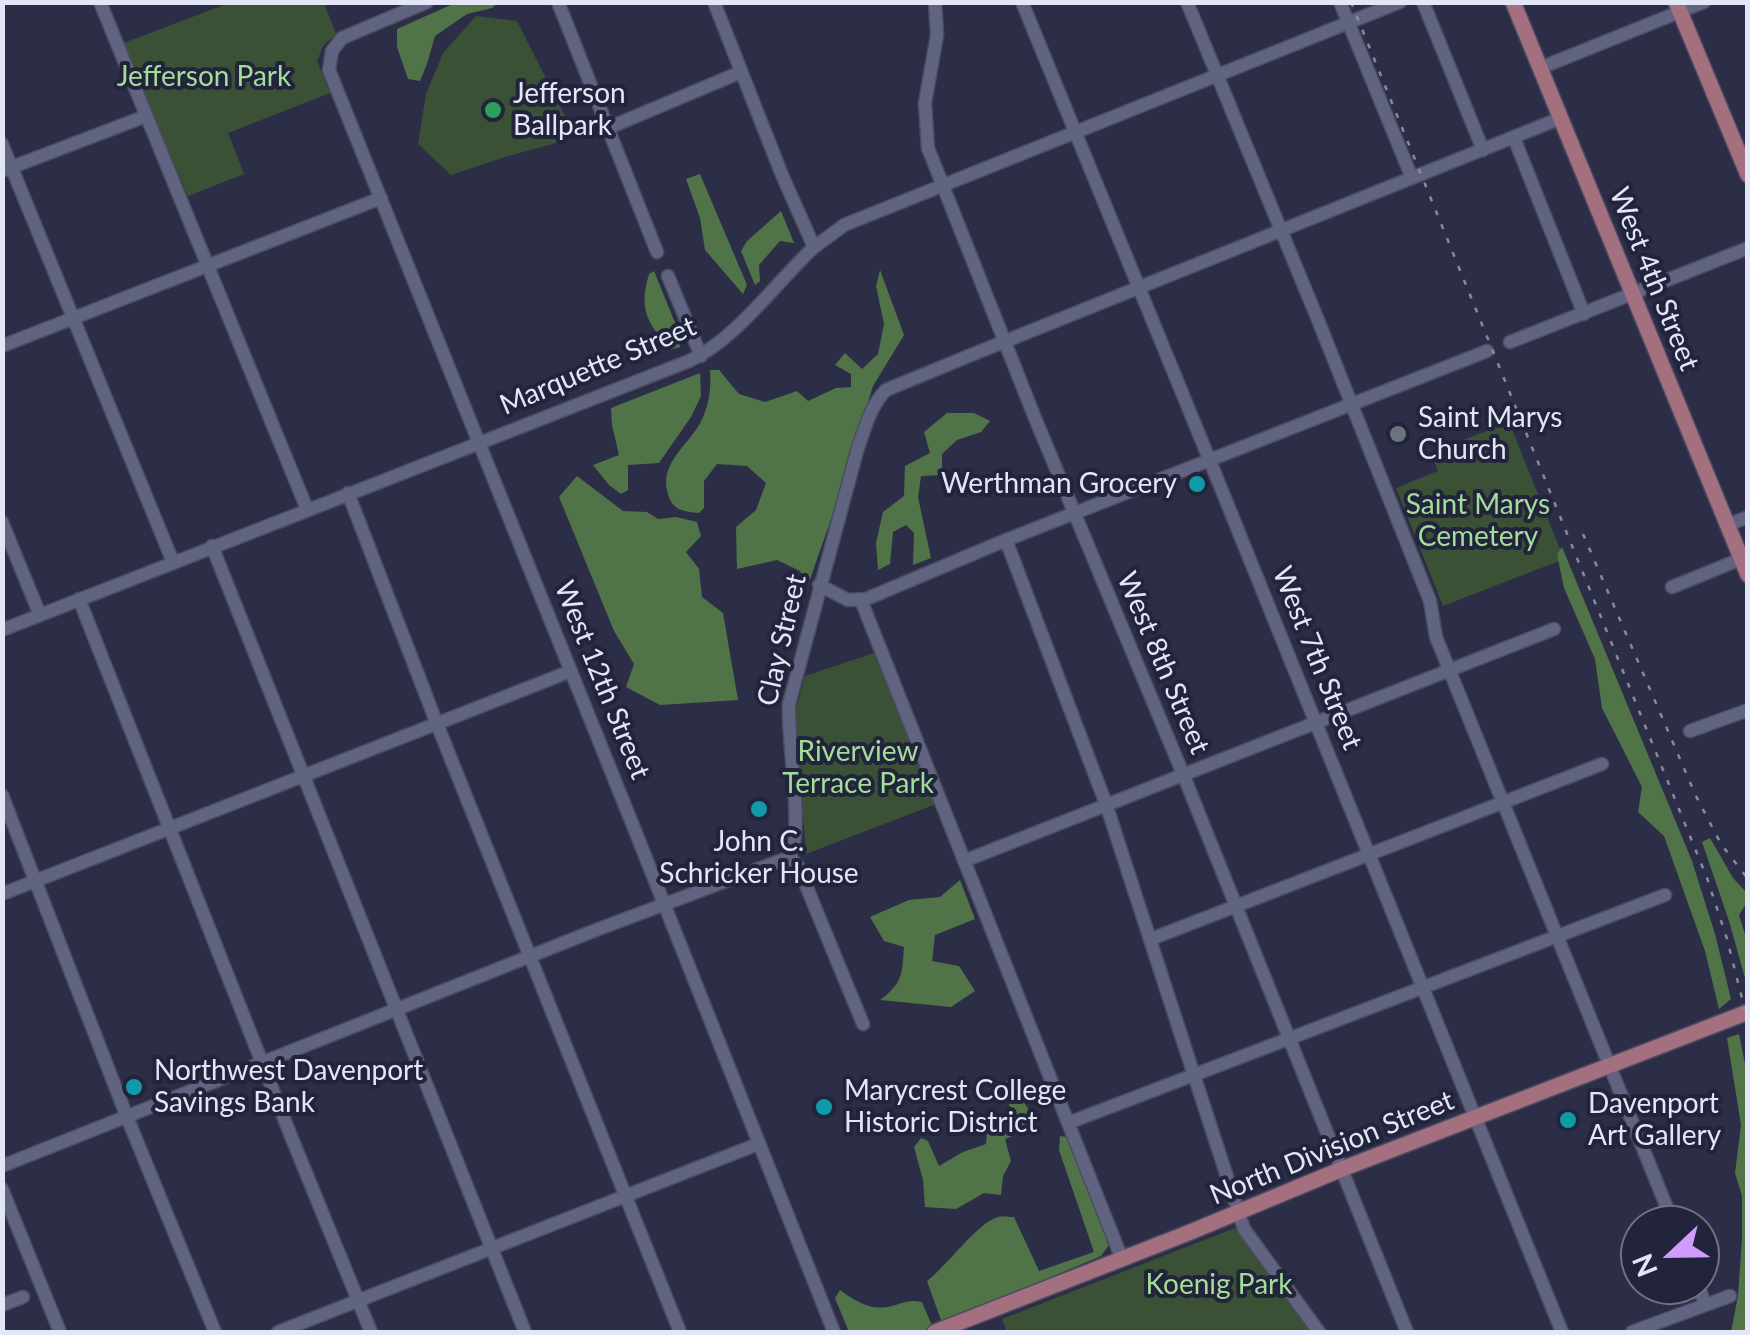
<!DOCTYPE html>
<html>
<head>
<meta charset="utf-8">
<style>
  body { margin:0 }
  #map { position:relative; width:1750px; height:1335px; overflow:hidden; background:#2c2e47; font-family:Lato,sans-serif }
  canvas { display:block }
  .frame { position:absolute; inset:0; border:5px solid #e3e6f6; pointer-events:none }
  .north { position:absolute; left:1620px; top:1205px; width:100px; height:100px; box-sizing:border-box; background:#22243c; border:2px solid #6f7286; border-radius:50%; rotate:248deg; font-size:28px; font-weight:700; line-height:40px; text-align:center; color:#e3e6f6 }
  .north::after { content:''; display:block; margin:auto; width:35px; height:45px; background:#d09dff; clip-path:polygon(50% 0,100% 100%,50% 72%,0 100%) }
</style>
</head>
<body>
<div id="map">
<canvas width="1750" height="1335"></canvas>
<div class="frame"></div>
<div class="north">N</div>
</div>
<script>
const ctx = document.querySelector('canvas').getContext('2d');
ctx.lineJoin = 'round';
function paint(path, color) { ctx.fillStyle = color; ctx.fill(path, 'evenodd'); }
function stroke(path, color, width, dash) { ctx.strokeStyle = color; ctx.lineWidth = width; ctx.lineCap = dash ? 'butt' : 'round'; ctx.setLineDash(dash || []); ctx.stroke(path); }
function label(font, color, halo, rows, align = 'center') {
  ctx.font = font + ' Lato,sans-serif'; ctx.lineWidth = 8; ctx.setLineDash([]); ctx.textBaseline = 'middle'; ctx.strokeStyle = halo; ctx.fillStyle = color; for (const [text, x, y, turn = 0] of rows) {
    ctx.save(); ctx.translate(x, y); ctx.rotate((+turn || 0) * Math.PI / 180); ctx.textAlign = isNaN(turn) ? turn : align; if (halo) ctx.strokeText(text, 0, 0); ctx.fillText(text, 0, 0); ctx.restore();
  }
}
const green = new Path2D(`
  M229,3H324L336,34L323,46L317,61L330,93L228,133L244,174L188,196L121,44Z
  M476,16L517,21L570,126L563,141L505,157L451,175L418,144L426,94L443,53Z
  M1509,422L1564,559L1443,606L1396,488L1438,471L1431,453Z
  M874,653L936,804L806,854L795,712L805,676Z
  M1235,1228L1310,1332H1007L1002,1319Z`);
const forest = new Path2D(`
  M455,3H498L492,8L467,14L435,36L427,64L420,81L408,79L397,47V29Z
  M700,174L747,285L743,294L705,250L700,218L686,179Z
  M781,211L794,243L780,241L759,265L760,281L755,285L741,251L747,241Z
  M880,270L904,335L873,386L836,505L808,585L800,571L777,560L737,569L736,527L756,510L766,483L747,466L717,464L704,481V508L699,513C684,512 672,510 668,494C658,461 692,444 703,417C710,401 711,387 710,370H719L739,394L765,402L797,391L808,401L836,388L851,387V374L835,365L845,353L862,369L878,354L884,324L876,286Z
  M654,271L680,335V347L670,350C648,322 638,311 649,274Z
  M700,373L701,396L691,417L659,463L628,465V490L621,494L609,485L593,465L619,455L612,425L611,408Z
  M947,413H974L990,421L981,432L957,440L942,454V475L921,476L918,497L931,558L913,565L914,533L906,525L893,532L890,564L878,570L876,543L883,512L904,496L905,466L930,453L924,432Z
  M577,476L623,511L647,512L658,519L676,517L697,522L701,536L686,552L699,569L702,597L723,613L738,700L660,705L626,687L634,664L614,631L559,497Z
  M1562,547L1692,861L1715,934L1731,999L1719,1009L1705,951L1664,836L1638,812L1642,787L1602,708L1595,659L1564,588L1557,554Z
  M1710,838L1733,878L1747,893V902L1739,915L1747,941V985L1729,921L1702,842Z
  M960,880L975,919L935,935L932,961L959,966L975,991L951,1007L880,1000C903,983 902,974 904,947L884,941L870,917L909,900L940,897Z
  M1739,1034L1748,1079L1747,1332H1731L1738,1296L1742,1239V1196L1735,1173L1741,1125L1727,1038Z
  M1008,1079L1029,1110L1040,1117L1032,1128L1005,1139L1011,1161L1003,1176L1001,1195L984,1193L956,1209L925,1207L923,1180L914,1147L921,1138L928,1141L939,1166L963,1152L986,1144L987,1133L1015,1120L1002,1086Z
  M1060,1136L1067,1137L1109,1245L1101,1256L942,1323L927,1281C946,1267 978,1222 998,1217C1003,1216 1008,1217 1014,1217L1039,1271L1094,1252L1059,1150Z
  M840,1290C855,1301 869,1310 888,1307C902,1304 908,1299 922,1302L933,1328L920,1332H849L835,1298Z`);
const minor = new Path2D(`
  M100,2L307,509
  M427,2L342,38L332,51L329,70L632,823L834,1332
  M558,2L657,252
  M714,2L782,175L814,247
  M935,2L937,35L925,103L928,148L1035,418L1183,774L1407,1332
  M1022,2L1210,461L1562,1332
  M1187,2L1318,320L1430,601L1436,637L1674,1225
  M1340,2L1412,178
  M1423,2L1483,150
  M1540,68L1704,2
  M608,128L741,72
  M1514,138L1584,314
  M2,144L173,562
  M2,171L146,116
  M668,276L701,356
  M1510,342L1748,248
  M2,346L381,198
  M348,493L437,724L680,1332
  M2,522L40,615
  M1727,525L1748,517
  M1006,540L1106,804L1244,1229L1319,1332
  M212,546L525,1332
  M819,585L848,600L866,599L1006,540L1487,351
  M1672,587L1741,559
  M79,599L293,1141L371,1332
  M861,600L1122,1259
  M2,630L689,361C735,340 775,284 812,249C822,241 834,233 844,225L1400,2
  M1690,731L1748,710
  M2,795L127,1117L215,1332
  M790,857C804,826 787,744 789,704L857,451C864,431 870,406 886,390L971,355L1561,118
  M790,857L798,866L863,1024
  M964,861L1554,629
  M2,894L571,671
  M1151,939L1602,764
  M1068,1123L1665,895
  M2,1166L596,930L790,857
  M2,1189L60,1332
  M1698,1285L1705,1304
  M2,1305L23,1297
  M278,1332L758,1144
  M1632,1332L1730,1296`);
const major = new Path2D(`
  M1513,2L1748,575
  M1676,2L1748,175
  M935,1332L1188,1233L1342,1169L1748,1012`);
const rail = new Path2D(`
  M1351,2L1707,878L1727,939L1748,1022
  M1583,534L1696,796L1721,844L1748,879`);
const markers = [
  [493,110,10,"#2e9e5b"],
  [1398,434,10,"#6b7280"],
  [1197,484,10,"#0f9aa8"],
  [759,809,10,"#0f9aa8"],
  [134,1087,10,"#0f9aa8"],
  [824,1107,10,"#0f9aa8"],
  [1568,1120,10,"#0f9aa8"]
];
const parkNames = [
  ["Jefferson Park",204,77],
  ["Saint Marys",1478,505],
  ["Cemetery",1478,537],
  ["Riverview",858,752],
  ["Terrace Park",858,784],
  ["Koenig Park",1219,1285]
];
const poiNames = [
  ["Jefferson",513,94],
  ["Ballpark",513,126],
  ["Saint Marys",1418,418],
  ["Church",1418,450],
  ["Werthman Grocery",1177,484,"right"],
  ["John C.",759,842,"center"],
  ["Schricker House",759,874,"center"],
  ["Northwest Davenport",154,1071],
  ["Savings Bank",154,1103],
  ["Marycrest College",844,1091],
  ["Historic District",844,1123],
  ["Davenport",1588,1104],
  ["Art Gallery",1588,1136]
];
const streetNames = [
  ["West 4th Street",1654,279,68],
  ["Marquette Street",598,366,-23],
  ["Clay Street",782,640,-77],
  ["West 7th Street",1317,658,68],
  ["West 8th Street",1163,663,67],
  ["West 12th Street",602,680,68],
  ["North Division Street",1332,1148,-22]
];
paint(green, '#3b5136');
paint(forest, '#507447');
stroke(minor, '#4b4c61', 15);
stroke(major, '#4b4c61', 18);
stroke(minor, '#616480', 12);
stroke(major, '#a46f7e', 15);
stroke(rail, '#888a9f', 2.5, [5, 10]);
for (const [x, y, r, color] of markers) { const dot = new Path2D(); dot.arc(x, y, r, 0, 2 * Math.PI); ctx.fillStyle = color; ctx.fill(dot); stroke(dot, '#22243c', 4); }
label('28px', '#a4dd97', '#22243c', parkNames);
label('28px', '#e3e6f6', '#22243c', poiNames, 'left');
label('28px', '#e3e6f6', '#22243c', streetNames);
</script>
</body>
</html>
